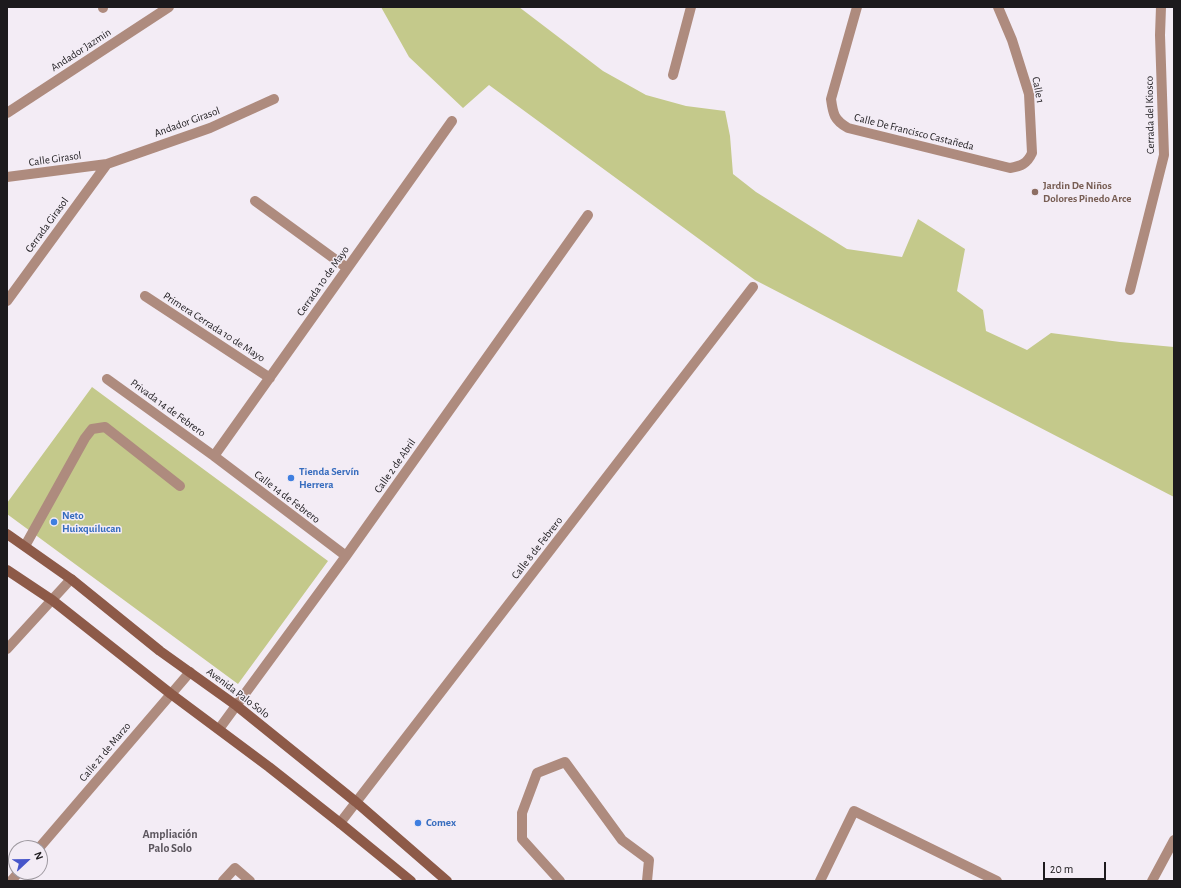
<!DOCTYPE html>
<html>
<head>
<meta charset="utf-8">
<style>
  body { margin:0 }
  #map { position:relative; width:1181px; height:888px; overflow:hidden; background:#f3ecf5; font-family:"Alegreya Sans",sans-serif }
  canvas { display:block }
  .frame { position:absolute; inset:0; border:8px solid #1c1a1d; pointer-events:none }
  .north { position:absolute; left:8px; top:840px; width:40px; height:40px; box-sizing:border-box; background:#f3ecf5; border:1px solid #9d989f; border-radius:50%; rotate:68deg; font-size:11px; font-weight:700; line-height:16px; text-align:center; color:#1c1a1d }
  .north::after { content:''; display:block; margin:auto; width:14px; height:18px; background:#4756ca; clip-path:polygon(50% 0,100% 100%,50% 72%,0 100%) }
  .scale { position:absolute; left:1043px; top:862px; width:63px; height:18px; box-sizing:border-box; border:2px solid #1c1a1d; border-top:0; padding-left:5px; font-size:12px; line-height:14px; white-space:nowrap; color:#1c1a1d; -webkit-text-stroke:3px #f3ecf5; paint-order:stroke }
</style>
</head>
<body>
<div id="map">
<canvas width="1181" height="888"></canvas>
<div class="frame"></div>
<div class="north">N</div>
<div class="scale">20 m</div>
</div>
<script>
const ctx = document.querySelector('canvas').getContext('2d');
ctx.lineJoin = 'round';
function paint(path, color) { ctx.fillStyle = color; ctx.fill(path, 'evenodd'); }
function stroke(path, color, width, dash) { ctx.strokeStyle = color; ctx.lineWidth = width; ctx.lineCap = dash ? 'butt' : 'round'; ctx.setLineDash(dash || []); ctx.stroke(path); }
function label(font, color, halo, rows, align = 'center') {
  ctx.font = font + ' "Alegreya Sans",sans-serif'; ctx.lineWidth = 3; ctx.setLineDash([]); ctx.textBaseline = 'middle'; ctx.strokeStyle = halo; ctx.fillStyle = color; for (const [text, x, y, turn = 0] of rows) {
    ctx.save(); ctx.translate(x, y); ctx.rotate((+turn || 0) * Math.PI / 180); ctx.textAlign = isNaN(turn) ? turn : align; if (halo) ctx.strokeText(text, 0, 0); ctx.fillText(text, 0, 0); ctx.restore();
  }
}
const green = new Path2D(`
  M381,7H519L603,71L646,95L686,106L725,111L730,136L733,174L756,192L847,249L902,257L918,219L965,249L957,291L983,310L986,331L1027,350L1051,333L1120,342L1174,347V497L755,280L489,85L463,108L409,57Z
  M92,387L328,561L238,684L7,514V503Z`);
const service = new Path2D(`
  M25,546L85,438L92,429L105,427L180,486
  M560,881L522,839V813L537,773L565,762L622,840L649,860L647,881`);
const minor = new Path2D(`
  M103,7V8
  M857,7L831,99C833,114 834,120 848,128L1010,168C1021,166 1027,164 1032,153L1029,94L1012,40L998,7
  M673,75L691,7
  M7,113L169,7
  M7,177L107,164L210,128L274,99
  M255,201L347,268
  M1130,290L1164,155L1160,35L1161,7
  M145,296L270,378
  M7,301L107,164
  M107,379L214,456L346,556
  M214,456L452,121
  M7,649L71,579
  M219,729L346,556L588,215
  M340,823L753,287
  M39,848L190,672
  M11,881L19,872
  M223,881L235,868L250,881
  M820,881L854,811L997,881
  M1152,881L1174,840`);
const secondary = new Path2D(`
  M7,534L71,579L160,651L237,706L356,802L447,881
  M7,570L52,600L171,694L269,767L340,823L411,881`);
const markers = [
  [1035,192,4,"#8d6e63"],
  [291,478,4,"#3f7fe0"],
  [54,522,4,"#3f7fe0"],
  [418,823,4,"#3f7fe0"]
];
const streetNames = [
  ["Andador Jazmin",81,50,-33],
  ["Calle 1",1038,90,79],
  ["Cerrada del Kiosco",1150,115,-91],
  ["Andador Girasol",187,122,-20],
  ["Calle De Francisco Castañeda",914,132,14],
  ["Calle Girasol",55,159,-8],
  ["Cerrada Girasol",47,225,-54],
  ["Cerrada 10 de Mayo",323,281,-55],
  ["Primera Cerrada 10 de Mayo",214,327,33],
  ["Privada 14 de Febrero",168,408,36],
  ["Calle 2 de Abril",395,466,-55],
  ["Calle 14 de Febrero",287,497,37],
  ["Calle 8 de Febrero",537,548,-52],
  ["Avenida Palo Solo",238,693,37],
  ["Calle 21 de Marzo",105,752,-50]
];
const educationNames = [
  ["Jardin De Niños",1043,186],
  ["Dolores Pinedo Arce",1043,199]
];
const shopNames = [
  ["Tienda Servín",299,472],
  ["Herrera",299,485],
  ["Neto",62,516],
  ["Huixquilucan",62,529],
  ["Comex",426,823]
];
const neighbourhoodNames = [
  ["Ampliación",170,834],
  ["Palo Solo",170,848]
];
paint(green, '#c4c98b');
stroke(service, '#ae8b7e', 10);
stroke(minor, '#ae8b7e', 10);
stroke(secondary, '#8d5a48', 10);
for (const [x, y, r, color] of markers) { const dot = new Path2D(); dot.arc(x, y, r, 0, 2 * Math.PI); ctx.fillStyle = color; ctx.fill(dot); stroke(dot, '#f3ecf5', 1.5); }
label('11px', '#1c1a1d', '#f3ecf5', streetNames);
label('bold 11px', '#785e54', '#f3ecf5', educationNames, 'left');
label('bold 11px', '#366cbe', '#f3ecf5', shopNames, 'left');
label('bold 12px', '#5b555d', '#f3ecf5', neighbourhoodNames);
</script>
</body>
</html>
